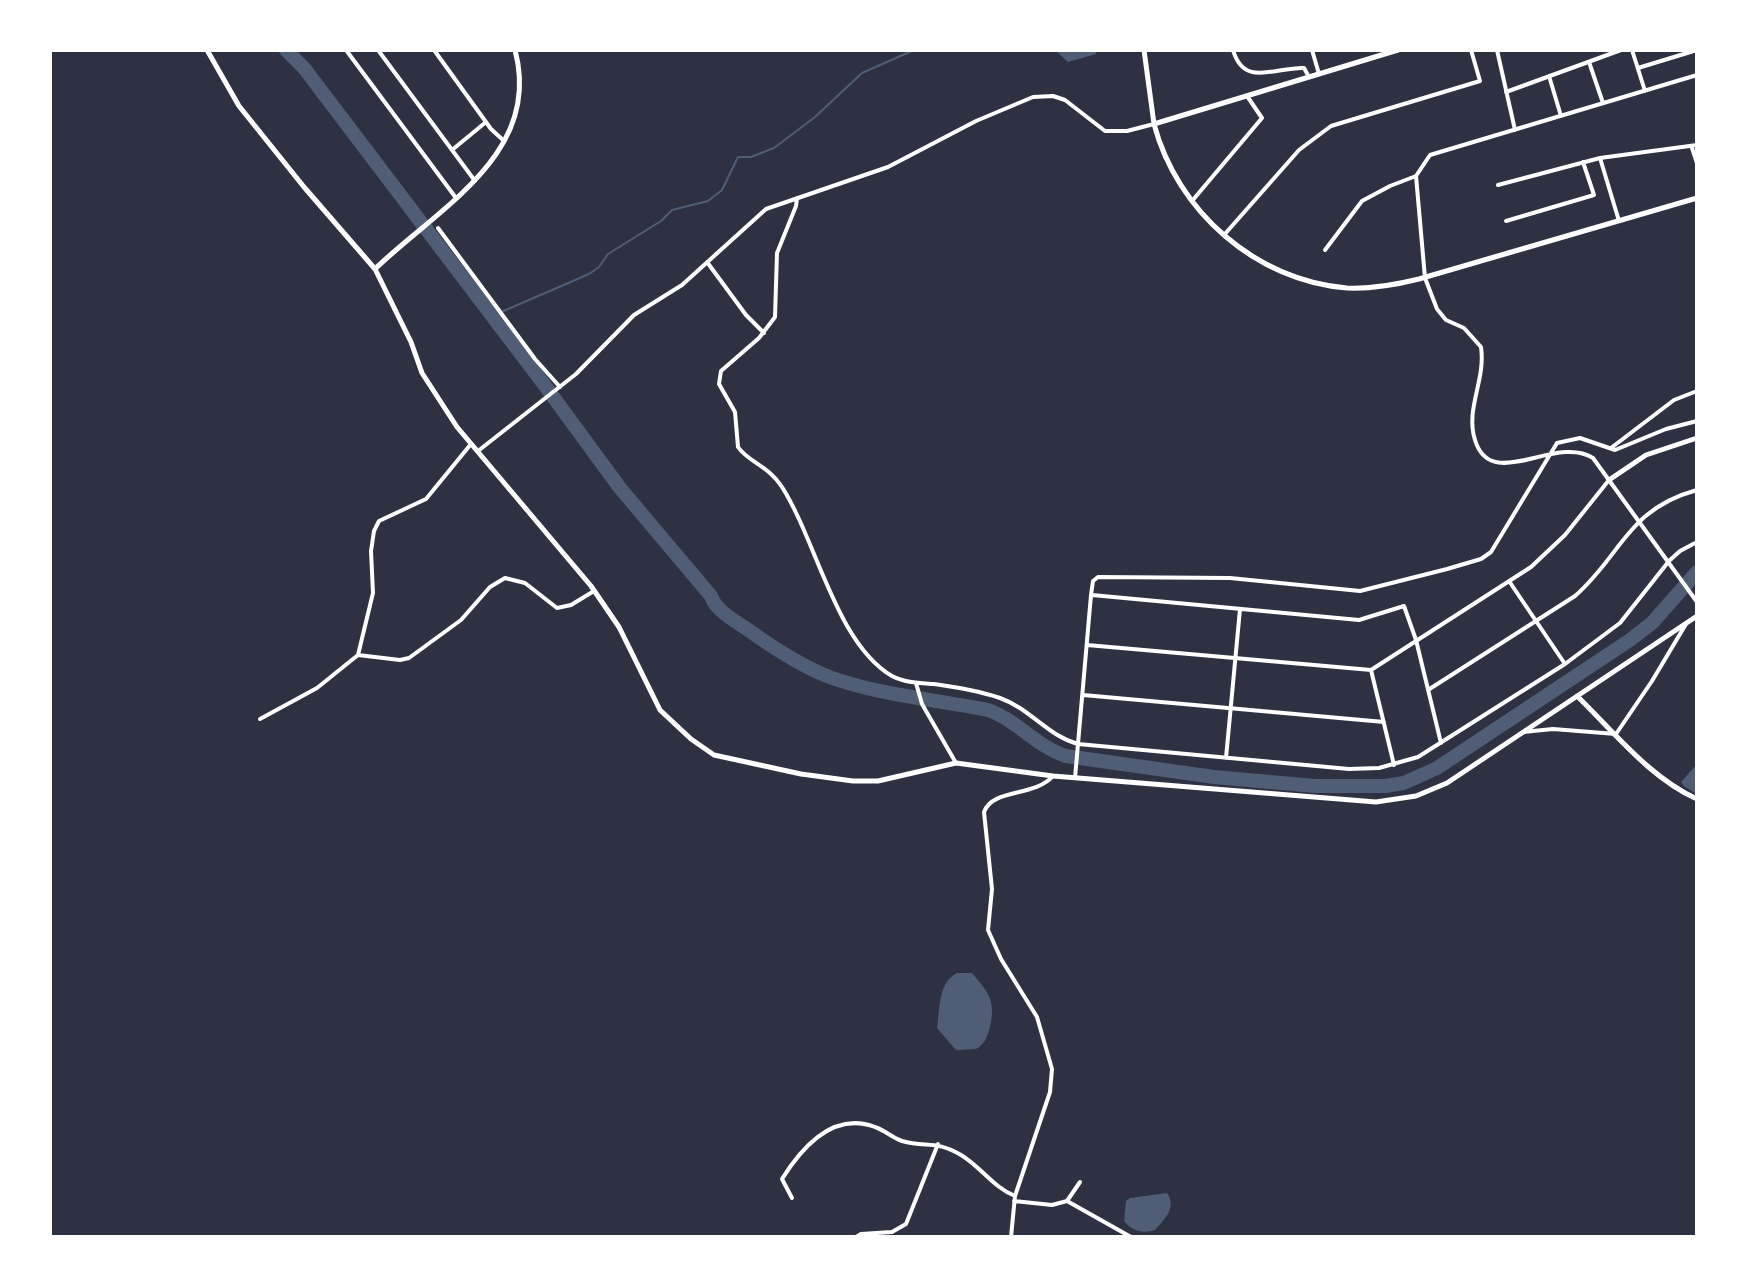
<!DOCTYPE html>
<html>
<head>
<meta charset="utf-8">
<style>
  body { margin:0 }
  #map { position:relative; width:1747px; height:1287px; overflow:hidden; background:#2d3142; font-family:Inter,sans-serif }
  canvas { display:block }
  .frame { position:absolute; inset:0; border:52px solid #fff; pointer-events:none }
</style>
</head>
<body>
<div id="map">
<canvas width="1747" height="1287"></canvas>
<div class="frame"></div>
</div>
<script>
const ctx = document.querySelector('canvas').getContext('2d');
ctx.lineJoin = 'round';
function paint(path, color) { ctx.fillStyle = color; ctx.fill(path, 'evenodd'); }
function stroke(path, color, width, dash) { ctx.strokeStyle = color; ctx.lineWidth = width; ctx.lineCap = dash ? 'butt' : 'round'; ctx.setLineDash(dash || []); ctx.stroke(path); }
const water = new Path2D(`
  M1055,50H1096V54L1068,62Z
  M1697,764V794L1685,787L1681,782Z
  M957,973H972C989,993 996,1001 990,1027C987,1037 985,1044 976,1049L956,1050L937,1028C940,1009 938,982 957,973Z
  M1167,1193C1177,1207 1165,1219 1155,1230C1143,1234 1132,1231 1124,1221L1126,1201L1130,1198Z`);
const stream = new Path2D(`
  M492,316L589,274L599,267L608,254L661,221L672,210L708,201L722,190L738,157H751L774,148L815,117L862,73L914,50`);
const river = new Path2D(`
  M286,50L304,68L543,383L620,488L711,596C716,611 734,620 747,629C772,647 802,667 832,678C881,695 936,700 988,710C1017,720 1037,747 1066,756L1214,777L1315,786H1385L1404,783L1437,768L1630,640L1652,623L1697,572`);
const minor = new Path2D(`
  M346,50L456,198
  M378,50L475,181
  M434,50L491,129L503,140
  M1233,50C1244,88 1275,67 1304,68L1309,77
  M1312,50L1319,74
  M1497,50L1515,130
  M1632,50L1645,91
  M1589,62L1603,103
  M1638,68L1697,50
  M1697,75L1430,155L1416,176L1425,278L1437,309L1446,320L1464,328L1481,347C1486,380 1465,409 1475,440C1491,493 1555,434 1593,458L1697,602
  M1549,76L1561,116
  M1506,92L1621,50
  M1692,148L1697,163
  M452,150L486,122
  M1600,158L1619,221
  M1498,185L1600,158L1697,145
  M797,198L796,206L777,253L775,317L759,338L721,371L719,384L735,412L738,447C748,462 769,466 782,487C817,542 836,643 892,676C905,683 920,683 934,684C956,687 979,691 1000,698C1031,709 1046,735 1078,744L1349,769L1379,768L1418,757L1565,664L1620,623L1669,561L1680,551L1697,542
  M1192,201L1262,118L1247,96
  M1506,221L1594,195L1583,162
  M438,228L535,359L560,387
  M1224,235L1299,150L1331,126L1480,81L1471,50
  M1325,250L1362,201L1390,186L1416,176
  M707,262L746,315L764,333
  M1611,448L1674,400L1697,391
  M478,451L576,374L634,315L682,285L766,209L888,167L976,121L1033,97L1053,96L1065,100L1105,131H1127L1154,124
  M1509,581L1565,664
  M1092,595L1359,620L1404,606L1416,640L1441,743
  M1087,645L1371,670L1531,567L1565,535L1609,480
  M358,655L400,660L409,658L461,620L490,587L505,578L525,583L557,608L571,605L594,591
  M1371,670L1394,765
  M916,683L922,704L956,763
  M1428,690L1575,596C1622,555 1627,509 1697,490
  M1083,695L1384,722
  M260,719L317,688L358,655L373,593L371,551L374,531L379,521L426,499L471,444
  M1523,732L1553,729L1616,734L1652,681L1686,624
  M1226,758L1240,609
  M1075,778L1091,595L1093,581L1098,577L1230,578L1360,591L1447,569L1481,559L1491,552L1557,443L1580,438L1615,450L1666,429L1697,421
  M792,1198L782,1179C802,1147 833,1111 875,1127C884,1130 893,1138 902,1141C926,1148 936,1140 961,1155C981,1167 994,1188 1015,1196
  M1014,1201L1052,1205L1067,1201L1080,1182
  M1067,1201L1131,1237
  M856,1237L861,1234L892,1232L906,1224L938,1144
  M1011,1237L1015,1196L1050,1092L1052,1069L1037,1017L1001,959L988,930L992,889L984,812C993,788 1035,797 1053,776`);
const tertiary = new Path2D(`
  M207,50L239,106L304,187L375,269L411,342L422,373L457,427L591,586L619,627L660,710L691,739L714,755L801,774L853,781H878L956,763L1053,776L1376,802L1416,796L1447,783L1697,616
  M1144,50L1154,124L1398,50
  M1154,124C1177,211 1256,281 1347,288C1371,289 1395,285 1419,279L1697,198
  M375,269C438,208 543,154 515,50
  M1609,480L1646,455L1697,438
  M1577,696C1614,732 1650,778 1697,799`);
paint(water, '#4f5d75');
stroke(stream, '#4f5d75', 2);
stroke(river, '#4f5d75', 14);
stroke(minor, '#fff', 4);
stroke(tertiary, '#fff', 5);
</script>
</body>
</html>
